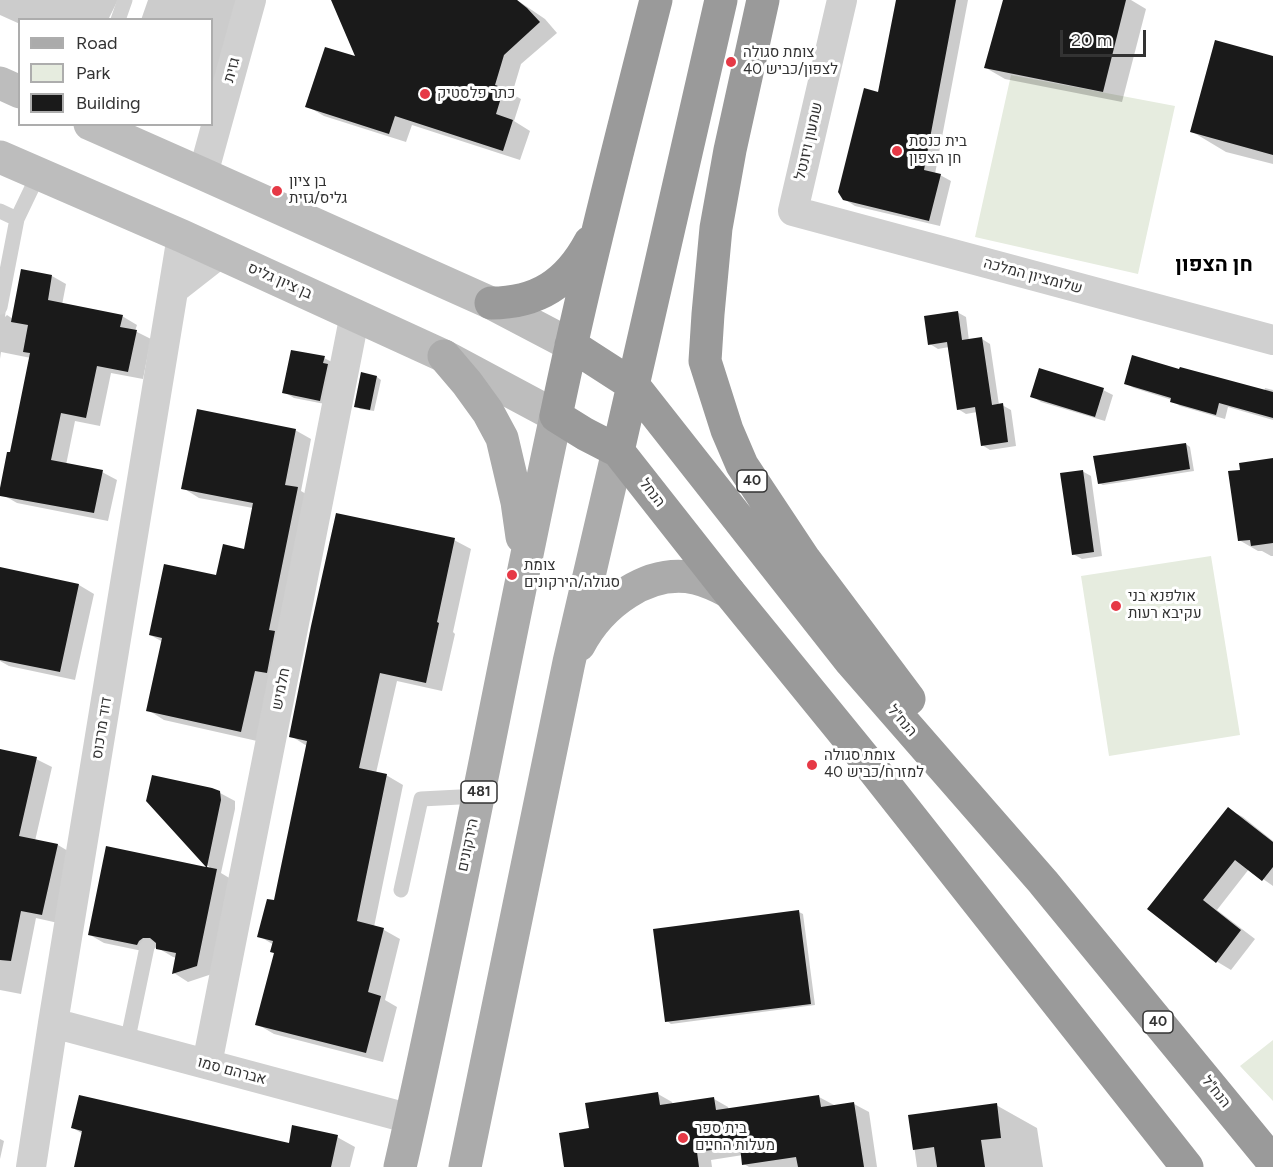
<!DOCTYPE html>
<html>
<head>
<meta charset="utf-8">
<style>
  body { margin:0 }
  #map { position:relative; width:1273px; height:1167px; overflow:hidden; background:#fff; font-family:Figtree,sans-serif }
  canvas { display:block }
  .legend { position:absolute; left:18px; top:18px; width:195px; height:108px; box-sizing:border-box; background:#fff; border:2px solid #adadad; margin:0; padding:8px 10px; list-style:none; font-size:18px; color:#333 }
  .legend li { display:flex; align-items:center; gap:12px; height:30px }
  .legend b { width:30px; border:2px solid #adadad }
  .scale { position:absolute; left:1060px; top:30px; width:86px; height:27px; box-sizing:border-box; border:3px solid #333; border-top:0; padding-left:8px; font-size:18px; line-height:21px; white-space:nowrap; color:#333; -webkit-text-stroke:4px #fff; paint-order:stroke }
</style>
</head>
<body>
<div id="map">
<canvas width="1273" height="1167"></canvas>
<ul class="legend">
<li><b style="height:8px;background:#ababab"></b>Road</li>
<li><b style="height:16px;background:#e6ecdf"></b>Park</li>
<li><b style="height:16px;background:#1a1a1a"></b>Building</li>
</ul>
<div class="scale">20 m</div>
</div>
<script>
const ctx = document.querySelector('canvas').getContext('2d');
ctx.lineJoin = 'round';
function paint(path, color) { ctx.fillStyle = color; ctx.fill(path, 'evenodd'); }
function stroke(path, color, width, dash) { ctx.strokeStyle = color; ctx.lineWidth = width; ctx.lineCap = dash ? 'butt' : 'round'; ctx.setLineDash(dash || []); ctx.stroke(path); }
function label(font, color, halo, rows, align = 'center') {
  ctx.font = font + ' Figtree,Heebo,sans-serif'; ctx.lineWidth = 6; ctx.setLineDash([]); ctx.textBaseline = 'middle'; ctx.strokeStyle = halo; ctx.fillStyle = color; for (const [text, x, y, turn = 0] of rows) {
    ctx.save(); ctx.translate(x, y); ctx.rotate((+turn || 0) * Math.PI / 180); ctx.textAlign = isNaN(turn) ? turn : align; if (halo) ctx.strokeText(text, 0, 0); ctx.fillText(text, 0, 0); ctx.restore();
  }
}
const green = new Path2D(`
  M1011,75L1175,106L1138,274L975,237Z
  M1211,556L1240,735L1109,756L1081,576Z
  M1273,1040V1101L1240,1066Z`);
const shadow = new Path2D(`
  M0,0H118L108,20H20V24L0,15Z
  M148,0H250L212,117V20H141Z
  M333,0H517L545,19L557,33L521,64L512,94L521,99L514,121L530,131L520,160L412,125L406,142L324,116L307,106L357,59Z
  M897,0H968L935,174L940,175L951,181L940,226L855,206L844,199L879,93Z
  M1005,0H1131L1146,9L1122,102L1005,79L986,68Z
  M1273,57V164L1226,152L1191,131Z
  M52,276L66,284L62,305L122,316L137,325L135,331L151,339L143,379L111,373L100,426L75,421L66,465L102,472L117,480L108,521L17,503L3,495L31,358L1,352L0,359V287L7,300L5,317L7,315L13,319Z
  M957,312L966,317L969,341L982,339L990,344L999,405H1002L1011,410L1016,446L990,450L982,445L977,412L966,414L958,409L949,347L938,349L930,344Z
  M324,358L334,363L330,405L294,398L284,392Z
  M1180,371L1264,392L1265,388L1273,390V420L1228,407L1225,419L1180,406L1172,401V400L1134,388L1125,383Z
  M362,374L377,377L381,380L374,411L360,409L356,406Z
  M1103,390L1113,395L1105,421L1041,402L1032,396Z
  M295,430L311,439L301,491L313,498L257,741L164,720L148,710L163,642L150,635L218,577L245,551L253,508L199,498L183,488Z
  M1186,444L1190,447L1194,471L1103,485L1099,483Z
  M1273,460V556H1271L1262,551H1258L1239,540L1242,471Z
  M1082,471L1091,476L1102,556L1082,559L1073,554Z
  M454,540L471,549L453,632L455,634L442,691L397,681L376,773L386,775L403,785L374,927L384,930L400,939L385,1000L397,1007L383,1062L274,1034L257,1024L275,953L274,945L259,936L275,902L307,746L291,736Z
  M0,568L79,585L94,594L75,680L9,666L0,661Z
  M0,750L36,759L52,767L35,841L58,845L73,854L58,923L36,918L21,994L0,990Z
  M220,793L235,801V809L221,873L231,879L212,974L188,982L174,973L177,958L173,957L158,948V946L154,949L152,953L104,943L90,935L211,869L148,800Z
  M1228,809L1243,817L1273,841V886L1249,869L1217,910L1255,939L1231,970L1216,961L1149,909Z
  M799,912L803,914L815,1005L671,1024L667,1021Z
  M658,1094L672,1102L673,1105L714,1099L728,1107L729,1110L819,1097L834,1105V1107L854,1104L869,1112L877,1167H749L744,1164L743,1155L711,1160L712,1167H565L590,1130Z
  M996,1105L1037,1128L1043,1167H917L910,1117Z
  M73,1128L290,1144L337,1137L355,1147L350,1167H75L83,1134Z
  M0,1139L4,1141L0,1159Z`);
const building = new Path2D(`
  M331,0H517L527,8L540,22L504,55L495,85L504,88L496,114L513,120L503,151L395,116L389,134L305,107L325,47L355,56Z
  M896,0H956L924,170L941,174L929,221L843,200L838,192L864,88L878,92Z
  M1003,0H1126L1103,92L984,68Z
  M1215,40L1273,56V155L1190,132Z
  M21,269L52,275L48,300L123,315L120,327L137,330L128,372L97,366L86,418L61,413L51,460L103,470L94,513L0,496V488L7,452H10L30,353L23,352L28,325L11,322Z
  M958,311L962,340L982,337L992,405L1003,403L1008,442L981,446L975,407L957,410L947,342L928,345L924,316Z
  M291,350L325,356L323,363L328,364L320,401L282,393Z
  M1132,355L1179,369L1180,367L1273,392V418L1219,403L1216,415L1170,402L1171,398L1124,384Z
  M1039,368L1104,388L1095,417L1030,397Z
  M361,372L377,376L370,410L354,407Z
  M197,409L296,429L285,485L298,487L269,630L275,631L267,673L255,671L241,732L146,711L162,638L149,635L164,564L216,575L223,544L244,549L253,503L181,489Z
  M1186,443L1190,469L1098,484L1093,456Z
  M1273,458V543L1251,546L1250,540L1238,541L1228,471L1240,470L1239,463Z
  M1083,470L1094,552L1072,555L1060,473Z
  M336,513L455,538L437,622L439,623L426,683L380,673L359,768L387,774L357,921L384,928L368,992L381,996L366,1053L255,1025L274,953L270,952L273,941L257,937L267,899L274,900L307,741L289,737L311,626Z
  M0,567L79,584L60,672L0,660Z
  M0,749L37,757L19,836L58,844L42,915L21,911L11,961L0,960Z
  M152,775L212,788L220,791L221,800L207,867L217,869L197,966L172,974L176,953L156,949V943L150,938H143L139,941L137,945L88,935L106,846L206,867L146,801Z
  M1228,807L1273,842V867L1262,881L1235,860L1203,900L1241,930L1216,963L1147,909Z
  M799,910L811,1004L665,1022L653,929Z
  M658,1092L660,1105L714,1097L716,1110L819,1095L821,1107L854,1102L864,1167H798L796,1157L742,1165L740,1146L697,1152L699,1167H564L559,1133L589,1128L585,1103Z
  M79,1095L289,1143L292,1125L338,1135L331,1167H74L82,1131L71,1128Z
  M997,1103L1001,1138L981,1140L985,1167H937L934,1147L913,1150L908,1115Z`);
const lane = new Path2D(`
  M118,20L125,0
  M0,211L17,219
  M0,307L17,219L39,173
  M401,890L421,799L479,796
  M127,1043L147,947`);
const street = new Path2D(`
  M842,0L793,211L1273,340
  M203,174L251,0
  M174,289L220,253
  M53,1023L411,1119
  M207,1064L355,314
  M31,1167L53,1023L182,236`);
const secondary = new Path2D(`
  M0,83L20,92
  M90,124L203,174L491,303L571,345
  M0,157L182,236L444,356L556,416`);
const primary = new Path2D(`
  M444,356L467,383L488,412L502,438L517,502L522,537
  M579,645C600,605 647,568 695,578C707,581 718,586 729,592
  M400,1167C457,918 502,666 556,416
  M465,1167L569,662L618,451`);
const highway = new Path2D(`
  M656,0C621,138 585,276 556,416L585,434L618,451L729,592L865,759L1187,1167
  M763,0L730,150L716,228L708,314L705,361L727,430L742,465L805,560L909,699
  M491,303C538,303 568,283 590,242
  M571,345L633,385L851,662L1043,882L1273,1162
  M618,451L721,0`);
const markers = [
  [731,62,6,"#e63946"],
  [425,94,6,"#e63946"],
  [897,151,6,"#e63946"],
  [277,191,6,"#e63946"],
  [512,575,6,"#e63946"],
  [1116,606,6,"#e63946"],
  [812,765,6,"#e63946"],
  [683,1138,6,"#e63946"]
];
const shields = [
  [752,481,30],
  [479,792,36],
  [1158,1022,30]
];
const shieldNames = [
  ["40",752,481],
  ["481",479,792],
  ["40",1158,1022]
];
const poiNames = [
  ["צומת סגולה",743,53],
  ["לצפון/כביש 40",743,70],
  ["כתר פלסטיק",437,94],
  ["בית כנסת",909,142],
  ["חן הצפון",909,159],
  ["בן ציון",289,182],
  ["גליס/גזית",289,199],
  ["צומת",524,566],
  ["סגולה/הירקונים",524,583],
  ["אולפנא בני",1128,597],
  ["עקיבא רעות",1128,614],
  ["צומת סגולה",824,756],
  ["למזרח/כביש 40",824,773],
  ["בית ספר",695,1129],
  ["מעלות החיים",695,1146]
];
const streetNames = [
  ["גזית",232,70,-74],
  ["שמעון ויזנטל",809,141,-77],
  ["שלומציון המלכה",1033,276,15],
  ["בן ציון גליס",280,281,24],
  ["הנחל",652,493,52],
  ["חלמיש",281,689,-79],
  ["הנח\"ל",902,721,49],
  ["דוד מרכוס",102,728,-81],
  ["הירקונים",468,845,-78],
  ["אברהם סמו",232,1071,15],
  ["הנח\"ל",1216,1092,51]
];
const districtNames = [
  ["חן הצפון",1214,265]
];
paint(green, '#e6ecdf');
paint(shadow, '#0003');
paint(building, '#1a1a1a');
stroke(lane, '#d0d0d0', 15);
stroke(street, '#d0d0d0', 30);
stroke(secondary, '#bdbdbd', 33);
stroke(primary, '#ababab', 33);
stroke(highway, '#9a9a9a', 33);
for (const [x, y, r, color] of markers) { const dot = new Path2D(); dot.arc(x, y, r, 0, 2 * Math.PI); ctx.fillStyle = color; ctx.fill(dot); stroke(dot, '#fff', 2); }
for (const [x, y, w] of shields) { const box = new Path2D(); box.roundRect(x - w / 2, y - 11, w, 22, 4.5); ctx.fillStyle = '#fff'; ctx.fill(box); stroke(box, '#333', 1.5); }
label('bold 14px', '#333', null, shieldNames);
label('15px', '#333', '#fff', poiNames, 'left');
label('15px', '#333', '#fff', streetNames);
label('bold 21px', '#000', '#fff', districtNames);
</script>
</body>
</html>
